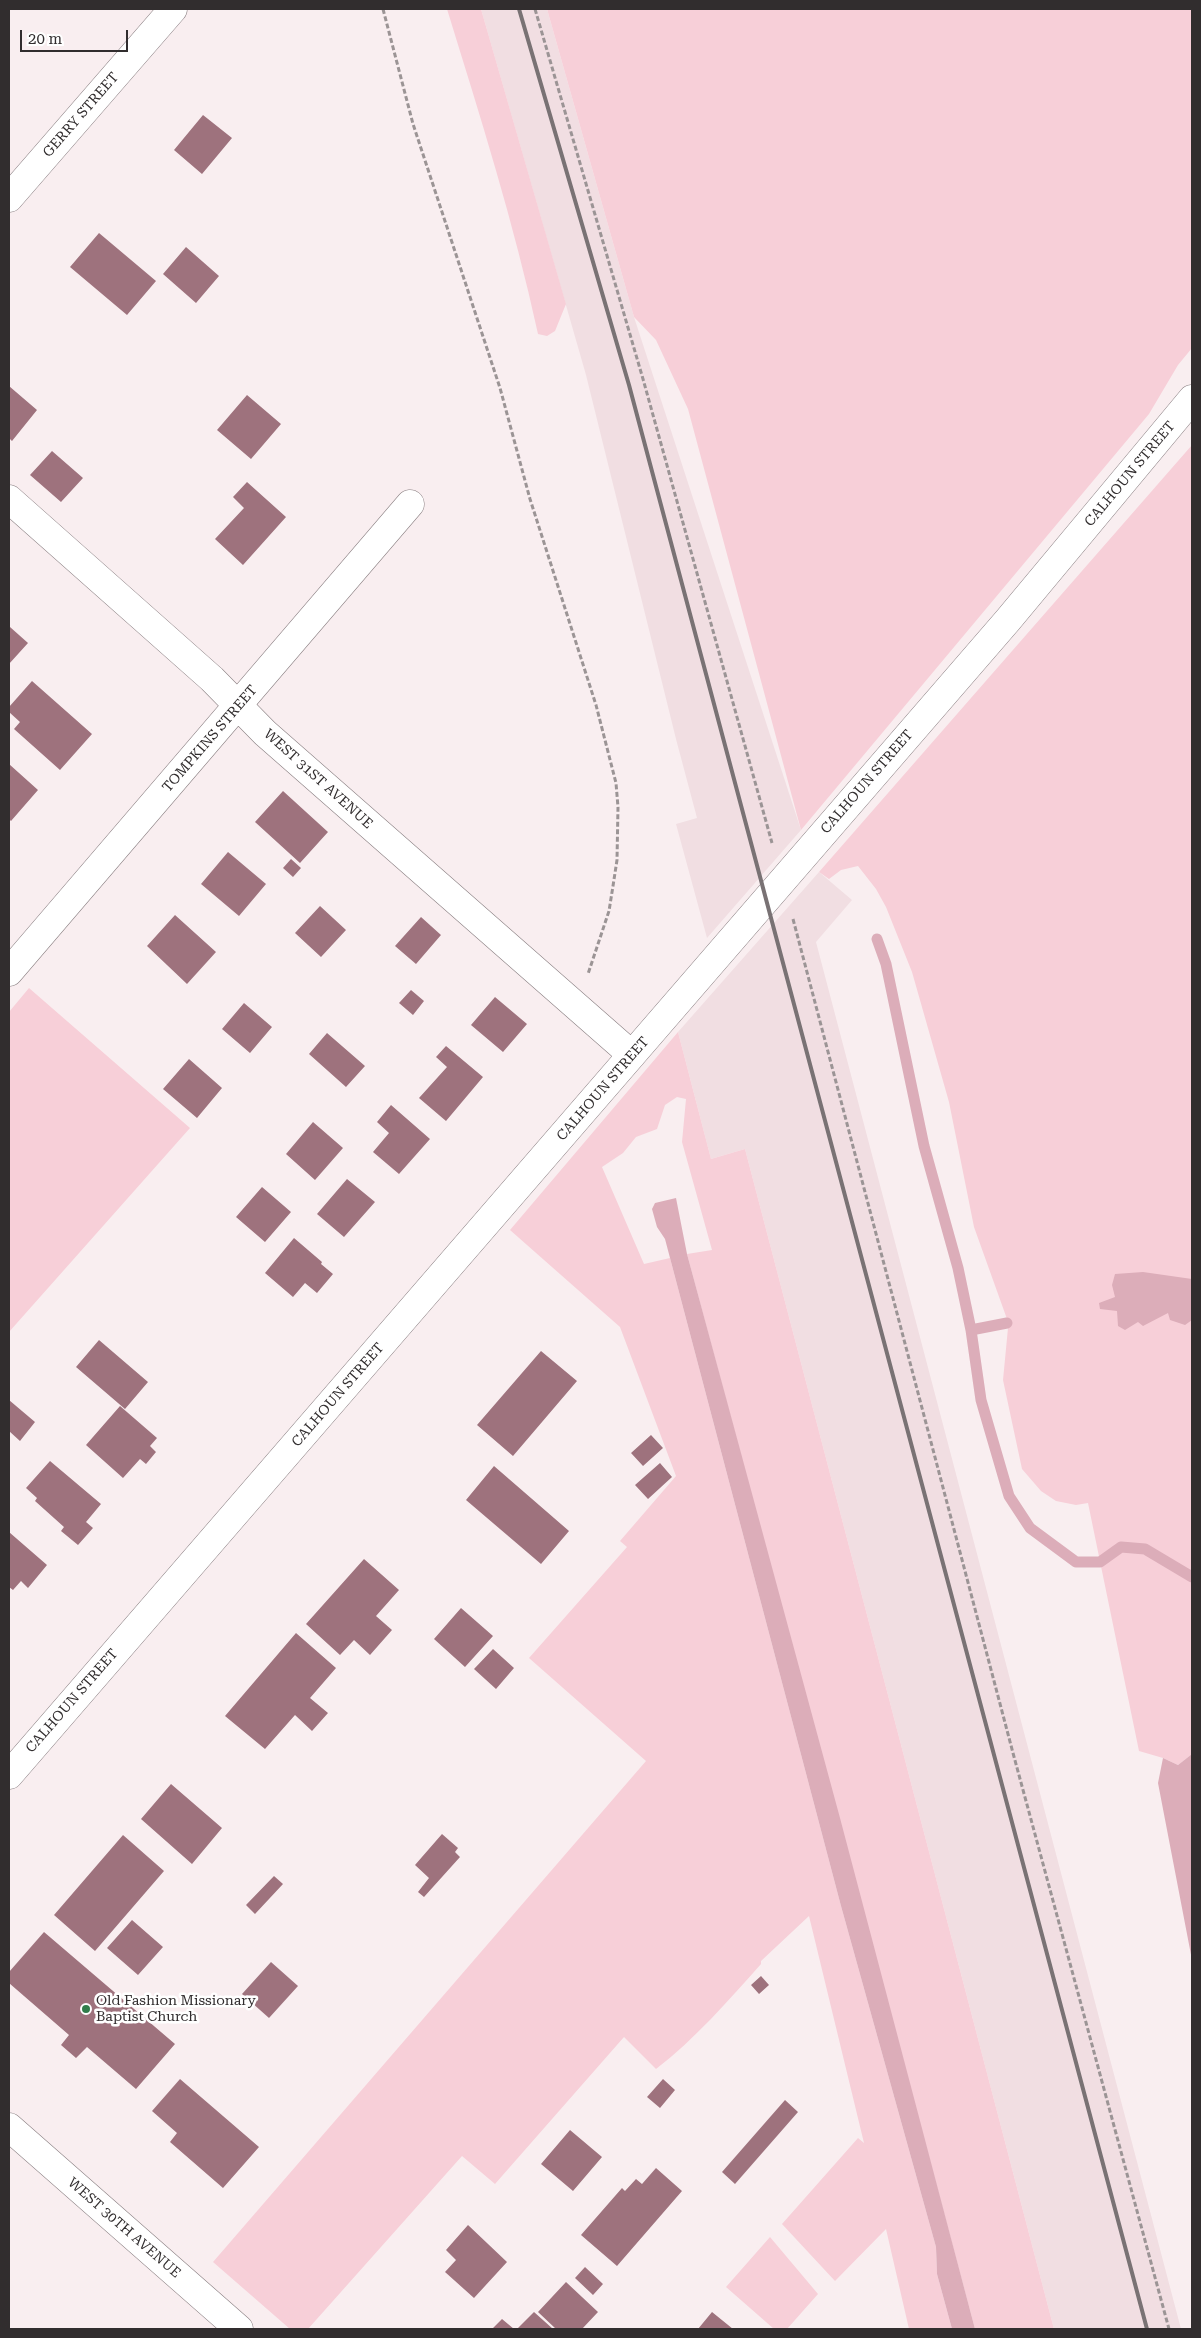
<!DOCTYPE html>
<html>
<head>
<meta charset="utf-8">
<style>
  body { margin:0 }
  #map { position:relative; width:1201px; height:2338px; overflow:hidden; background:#f9eef0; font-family:"Roboto Serif",serif }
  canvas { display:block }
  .frame { position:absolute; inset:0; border:10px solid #312d2e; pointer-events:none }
  .scale { position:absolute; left:20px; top:30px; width:108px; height:22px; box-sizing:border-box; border:2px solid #312d2e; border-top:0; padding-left:6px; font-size:15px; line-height:18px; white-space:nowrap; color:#312d2e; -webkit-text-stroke:4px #fff; paint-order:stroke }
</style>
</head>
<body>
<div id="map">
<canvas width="1201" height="2338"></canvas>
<div class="frame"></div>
<div class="scale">20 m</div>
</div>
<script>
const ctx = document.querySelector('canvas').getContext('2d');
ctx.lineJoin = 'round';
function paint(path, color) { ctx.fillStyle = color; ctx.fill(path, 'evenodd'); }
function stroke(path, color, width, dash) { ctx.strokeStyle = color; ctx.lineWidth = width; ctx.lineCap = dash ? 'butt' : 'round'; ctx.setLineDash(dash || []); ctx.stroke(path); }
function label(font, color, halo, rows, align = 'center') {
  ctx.font = font + ' "Roboto Serif",serif'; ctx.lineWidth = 5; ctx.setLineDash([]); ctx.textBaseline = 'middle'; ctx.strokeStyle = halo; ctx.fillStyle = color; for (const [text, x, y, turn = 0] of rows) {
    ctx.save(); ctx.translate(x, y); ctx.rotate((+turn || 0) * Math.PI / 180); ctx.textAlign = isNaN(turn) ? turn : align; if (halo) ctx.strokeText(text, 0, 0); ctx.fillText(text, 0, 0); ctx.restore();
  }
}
const built = new Path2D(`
  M481,9H547L634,317L801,830L707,938L676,824L697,818L676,739L586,375Z
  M819,872L852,900L816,942L1181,2329H1054L745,1149L711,1159L678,1032Z`);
const green = new Path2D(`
  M447,9H481L566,304L555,331L547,336L538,334C514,223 480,116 447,9Z
  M547,9H1192V348L1178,365L1149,414L801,830L688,409L656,340L634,317Z
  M1192,445V1754L1178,1765L1163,1758L1139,1751L1088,1503L1076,1505L1056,1501L1041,1491L1022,1469L1003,1380L1008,1328L1007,1319L974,1227L949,1102L912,972L886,907L876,889L858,866L841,870L829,879L819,872Z
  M29,988L190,1128L9,1332V1012Z
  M678,1032L711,1159L745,1149L1054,2329H975L687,1254L712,1250L682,1142L686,1099L677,1097L665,1105L657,1129L636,1137L623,1153L602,1167L644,1264L670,1258L841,1906L936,2247L937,2274L952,2329H909L886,2229L835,2281L782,2224L858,2138L864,2143L809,1916L761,1961V1964C728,2001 695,2039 656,2069L624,2037L495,2184L462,2156L308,2329H290L213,2262L646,1761L529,1658L627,1547L620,1541L676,1476L620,1327L510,1230Z
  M770,2237L818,2294L787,2329H774L726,2287Z`);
const water = new Path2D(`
  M676,1198L687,1254L840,1818L975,2329H952L937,2274L936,2247L841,1906L665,1239L657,1227L652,1209L655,1203Z
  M1143,1272L1192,1279V1320L1185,1325L1170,1320L1168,1313L1143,1326L1138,1322L1125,1330L1118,1326L1117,1311L1100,1309L1099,1303L1115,1297L1112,1285L1115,1274Z
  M1192,1754V1960L1158,1783L1163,1758L1178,1765Z`);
const stream = new Path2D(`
  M877,939L886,964L924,1146L958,1268L971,1330L981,1400L1009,1496L1030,1528L1076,1562H1100L1121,1547L1145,1549L1192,1577
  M971,1330L1007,1323`);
const building = new Path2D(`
  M203,115L232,138L202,174L174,150Z
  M99,233L156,281L127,315L70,267Z
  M186,247L219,276L196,303L163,274Z
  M9,386L37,410L12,441L9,438Z
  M247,395L281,424L251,459L217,430Z
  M52,451L83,478L61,502L30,475Z
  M247,482L286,517L243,565L215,539L244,508L233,497Z
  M10,627L28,643L9,664V629Z
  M32,681L92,734L60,770L14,729L20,722L9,712V707Z
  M9,764L38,790L11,821L9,819Z
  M283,791L328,832L300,863L255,822Z
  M228,852L266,884L239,916L201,884Z
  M291,859L301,868L293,877L283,868Z
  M320,906L346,930L321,957L295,933Z
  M175,915L216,952L187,984L147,946Z
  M421,917L441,935L416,964L395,946Z
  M411,990L424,1001L413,1015L399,1003Z
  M495,997L527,1024L503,1052L471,1025Z
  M244,1003L272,1027L250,1053L222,1029Z
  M327,1033L365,1066L346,1087L309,1054Z
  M446,1046L483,1077L446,1121L419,1098L447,1067L436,1057Z
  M189,1059L222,1088L197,1118L163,1089Z
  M391,1105L430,1139L399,1174L373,1152L389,1133L377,1122Z
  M313,1122L343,1148L315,1180L286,1154Z
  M347,1179L375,1202L344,1237L317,1214Z
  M262,1187L291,1212L265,1242L236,1217Z
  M294,1238L322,1262L321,1264L333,1274L317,1293L305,1283L293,1297L265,1273Z
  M99,1340L148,1382L125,1409L76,1367Z
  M541,1351L577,1381L513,1456L477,1425Z
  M9,1400L35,1422L20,1441L9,1431Z
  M120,1406L157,1438L150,1446L156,1452L146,1464L140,1459L123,1478L86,1445Z
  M651,1435L663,1448L643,1466L631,1453Z
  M50,1461L101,1504L86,1522L93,1528L78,1545L61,1531L64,1527L35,1501L37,1498L26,1488Z
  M660,1463L672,1477L648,1499L635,1485Z
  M494,1466L569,1531L541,1564L466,1500Z
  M9,1532L47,1565L28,1588L21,1581L13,1590L9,1587Z
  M364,1559L399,1590L376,1616L392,1630L370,1655L354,1640L340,1655L306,1624Z
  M461,1608L493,1636L465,1667L434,1639Z
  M296,1633L336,1668L310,1698L328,1713L312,1731L295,1715L265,1749L225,1716Z
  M493,1649L514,1668L496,1689L474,1669Z
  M171,1784L222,1828L192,1864L141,1819Z
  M442,1834L458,1848L455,1852L460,1857L424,1897L418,1892L429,1878L415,1865Z
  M123,1835L164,1871L95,1951L54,1915Z
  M274,1876L283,1884L255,1914L246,1905Z
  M132,1920L163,1947L138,1975L107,1948Z
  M44,1932L175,2044L136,2089L87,2047L76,2058L61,2045L69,2035L9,1983V1972Z
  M271,1962L298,1986L269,2018L242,1994Z
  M761,1976L769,1985L759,1994L751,1985Z
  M180,2079L259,2147L223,2188L170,2142L177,2133L152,2111Z
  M663,2079L675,2090L660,2108L647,2097Z
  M785,2100L798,2112L735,2184L722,2172Z
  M570,2130L602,2157L573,2191L541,2164Z
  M656,2168L682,2191L617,2266L581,2235L622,2188L625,2191L636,2179L642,2184Z
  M468,2225L507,2262L474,2298L445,2272L456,2260L446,2250Z
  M585,2267L603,2284L593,2295L575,2278Z
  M566,2282L598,2312L582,2329H556L538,2312Z
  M534,2312L553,2329H517Z
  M712,2312L733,2329H698Z
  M502,2319L514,2329H492Z`);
const path = new Path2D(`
  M383,9L413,124L500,388L530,499L596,705L616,783L618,807L617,860L613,886L609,911L588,974
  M535,9L643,379L772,843
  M793,919L1013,1753L1169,2329`);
const street = new Path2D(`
  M9,198L173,9
  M9,499L212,679L265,733L632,1055
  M9,972L410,504
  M9,1775L1008,620L1192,399
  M9,2127L239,2329`);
const rail = new Path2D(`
  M519,9L629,385L1147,2329`);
const markers = [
  [86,2009,5,"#307d4b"]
];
const streetNames = [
  ["GERRY STREET",81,115,-49],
  ["CALHOUN STREET",1130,474,-50],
  ["TOMPKINS STREET",210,739,-49],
  ["WEST 31ST AVENUE",318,779,42],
  ["CALHOUN STREET",867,782,-49],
  ["CALHOUN STREET",603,1089,-49],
  ["CALHOUN STREET",338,1395,-49],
  ["CALHOUN STREET",72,1701,-49],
  ["WEST 30TH AVENUE",124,2228,41]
];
const poiNames = [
  ["Old Fashion Missionary",96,2001],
  ["Baptist Church",96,2017]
];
paint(built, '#f1dee2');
paint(green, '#f7cfd8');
paint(water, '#dcadb9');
stroke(stream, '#dcadb9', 11);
paint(building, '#9e727d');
stroke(street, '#887e80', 29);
stroke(path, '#9b9495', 3, [5, 2.5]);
stroke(street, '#fff', 28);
stroke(rail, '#797274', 4);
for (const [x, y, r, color] of markers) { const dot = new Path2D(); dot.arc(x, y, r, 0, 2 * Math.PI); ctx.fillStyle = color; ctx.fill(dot); stroke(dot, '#fff', 2); }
label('14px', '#312d2e', '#fff', streetNames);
label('14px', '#312d2e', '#fff', poiNames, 'left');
</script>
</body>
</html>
